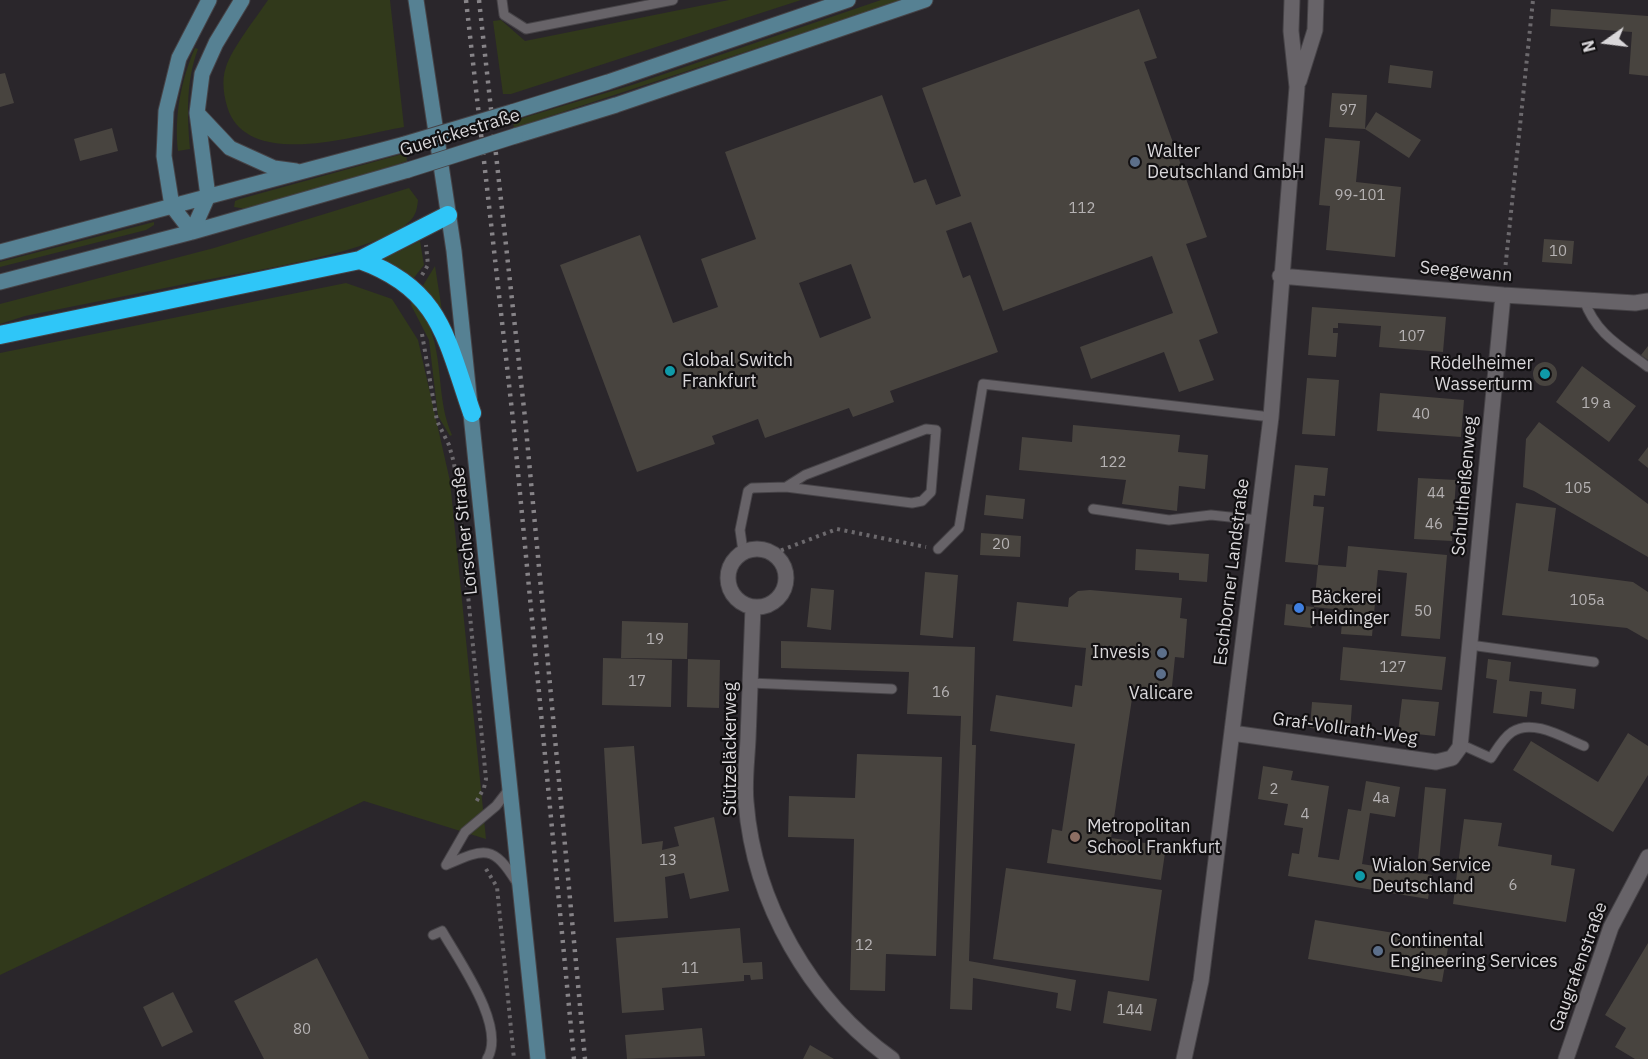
<!DOCTYPE html>
<html>
<head>
<meta charset="utf-8">
<style>
  body { margin:0 }
  #map { position:relative; width:1648px; height:1059px; overflow:hidden; background:#2a262b; font-family:"IBM Plex Sans",sans-serif }
  canvas { display:block }
  .north { position:absolute; left:1576px; top:12px; width:60px; height:60px; -webkit-text-stroke:4px #121012; paint-order:stroke; rotate:256deg; font-size:16px; font-weight:700; line-height:24px; text-align:center; color:#d9d7da }
  .north::after { content:''; display:block; margin:auto; width:21px; height:27px; background:#d9d7da; clip-path:polygon(50% 0,100% 100%,50% 72%,0 100%) }
</style>
</head>
<body>
<div id="map">
<canvas width="1648" height="1059"></canvas>
<div class="north">N</div>
</div>
<script>
const ctx = document.querySelector('canvas').getContext('2d');
ctx.lineJoin = 'round';
function paint(path, color) { ctx.fillStyle = color; ctx.fill(path, 'evenodd'); }
function stroke(path, color, width, dash) { ctx.strokeStyle = color; ctx.lineWidth = width; ctx.lineCap = dash ? 'butt' : 'round'; ctx.setLineDash(dash || []); ctx.stroke(path); }
function label(font, color, halo, rows, align = 'center') {
  ctx.font = font + ' "IBM Plex Sans",sans-serif'; ctx.lineWidth = 4.5; ctx.setLineDash([]); ctx.textBaseline = 'middle'; ctx.strokeStyle = halo; ctx.fillStyle = color; for (const [text, x, y, turn = 0] of rows) {
    ctx.save(); ctx.translate(x, y); ctx.rotate((+turn || 0) * Math.PI / 180); ctx.textAlign = isNaN(turn) ? turn : align; if (halo) ctx.strokeText(text, 0, 0); ctx.fillText(text, 0, 0); ctx.restore();
  }
}
const green = new Path2D(`
  M268,0H390L404,127C357,135 253,169 229,112C224,99 221,80 226,67C232,48 256,18 268,0Z
  M729,0H801L511,94H503L493,21L501,20L525,41Z
  M881,0H903L514,128L513,121L632,85Z
  M195,48L198,49C186,81 187,114 190,149L178,151C174,116 181,80 195,48Z
  M406,153L407,161L328,187L246,209L234,207L235,201L240,199Z
  M409,188L418,200C417,209 416,215 410,221C381,252 246,272 200,281C142,293 83,304 25,316L0,324V304L214,248Z
  M154,222V225L146,230L0,267V262Z
  M420,241L424,265L413,279L379,261Z
  M435,266L443,317L422,287Z
  M346,283L392,299L418,340L450,481L486,839L364,801L0,975V353Z
  M412,300C417,307 424,315 428,323C444,359 436,399 452,435L450,436L438,416L429,340L411,305Z`);
const building = new Path2D(`
  M1139,9L1157,58L1144,62L1207,237L1186,244L1218,333L1199,340L1214,380L1179,392L1164,352L1091,379L1080,347L1173,313L1152,256L1003,311L971,222L946,231L963,278L970,275L998,352L890,391L894,402L853,417L849,408L765,438L758,419L712,436L715,444L637,472L560,265L640,235L673,323L718,307L701,259L756,239L725,152L882,95L914,183L926,179L936,205L961,196L922,88ZM851,264L871,318L820,338L799,283Z
  M1551,9L1648,16V76L1629,74L1632,32L1550,26Z
  M1390,65L1433,71L1431,88L1388,83Z
  M5,73L14,103L0,107V74Z
  M1332,93L1367,95L1365,129L1329,127Z
  M1376,112L1421,140L1409,158L1365,129Z
  M112,128L118,151L80,161L74,139Z
  M1325,138L1360,141L1356,182L1401,187L1395,257L1326,250L1330,206L1319,205Z
  M1544,239L1574,241L1572,264L1542,262Z
  M1312,307L1446,317L1443,352L1379,347L1381,326L1338,323V328H1333V333H1338L1336,357L1308,355Z
  M1648,346V360L1641,355Z
  M1533 374a12 12 0 1 1 24 0a12 12 0 1 1-24 0Z
  M1582,366L1636,406L1609,442L1556,402Z
  M1307,378L1339,380L1335,436L1302,434Z
  M1380,393L1464,400L1461,437L1377,431Z
  M1539,422L1648,504V557L1534,491L1523,487L1526,439Z
  M1073,425L1180,435L1178,452L1208,455L1205,489L1179,486L1177,511L1122,504L1126,480L1019,470L1022,437L1072,442Z
  M1648,447V468L1638,460Z
  M1295,465L1328,468L1325,496L1314,495L1313,506L1324,507L1318,565L1285,562Z
  M1418,478L1456,480L1452,541L1414,539Z
  M986,495L1025,499L1023,519L984,515Z
  M1516,503L1556,508L1548,571L1633,582L1648,592V640L1627,628L1502,615Z
  M981,533L1021,536L1020,557L980,555Z
  M1348,546L1447,555L1440,639L1401,636L1407,573L1378,570L1372,636L1341,634L1343,610L1314,607L1318,565L1346,567Z
  M1136,549L1209,554L1207,582L1179,580V573L1135,570Z
  M925,572L958,575L953,638L920,635Z
  M811,588L834,590L831,630L807,627Z
  M1090,590L1182,598L1180,618L1187,619L1184,658L1175,657L1171,696L1133,692L1111,838L1166,846L1161,880L1047,863L1052,829L1062,831L1075,744L990,731L996,695L1072,707L1075,685L1082,686L1086,648L1013,641L1017,602L1068,607L1069,598L1078,591Z
  M1286,604L1314,607L1312,628L1284,625Z
  M622,621L688,623L687,659L621,658Z
  M781,641L975,647L972,745H976L969,961L1076,980L1071,1011L1056,1008L1058,993L973,978L972,1010L950,1009L961,716L907,714L909,672L781,668Z
  M1343,647L1446,657L1442,690L1340,680Z
  M603,658L672,660L671,707L602,705Z
  M688,659L720,660L719,708L687,707Z
  M1488,659L1511,662L1509,681L1576,689L1574,709L1541,704L1542,692L1530,691L1527,717L1493,713L1497,680L1486,678Z
  M1402,699L1439,702L1435,736L1398,732Z
  M1312,702L1352,705L1350,732L1310,728Z
  M1628,733L1648,746V775L1613,832L1513,770L1531,741L1598,782Z
  M634,746L642,844L663,841L662,850L679,846L674,827L714,817L729,891L690,899L684,873L665,877L668,918L614,922L604,748Z
  M857,754L942,757L936,956L886,954L885,991L850,990L854,839L788,837L789,796L855,798Z
  M1263,766L1293,771L1291,780L1329,786L1318,857L1339,860L1348,809L1361,811L1366,781L1400,787L1395,817L1370,813L1362,864L1432,875L1428,899L1288,876L1292,853L1299,854L1303,828L1284,825L1288,804L1258,799Z
  M1425,787L1446,789L1439,862L1418,860Z
  M1464,819L1502,823L1498,846L1552,855L1551,865L1575,869L1566,922L1453,904Z
  M1006,868L1162,890L1149,981L993,959Z
  M1315,920L1449,942L1442,982L1308,959Z
  M740,928L743,963L762,962L763,979L751,980L750,975H744V981L662,988L664,1010L622,1013L616,938Z
  M1648,943V1059H1635L1615,1047L1626,1028L1605,1015Z
  M317,958L369,1059H264L234,1001Z
  M1108,991L1157,999L1151,1031L1103,1023Z
  M173,992L193,1032L162,1047L143,1007Z
  M702,1028L705,1056L627,1059L625,1035Z
  M810,1045L834,1059H803Z`);
const path = new Path2D(`
  M422,275L428,265L426,245
  M1504,280L1533,0
  M422,334L437,421L449,445L454,463L459,503L486,779L484,788L475,804
  M774,553L837,529L926,547
  M486,869L497,887L514,1059`);
const service = new Path2D(`
  M502,0L504,15L526,29L673,0
  M1584,300C1596,334 1620,346 1648,367
  M1093,509L1169,520L1211,515L1258,520
  M938,549L959,528L983,384L1271,417
  M743,551L740,530L748,491L752,488L786,487L912,503L922,501L931,492L936,430L926,429L805,475L786,487
  M1470,645L1594,662
  M750,683L892,689
  M1460,744L1491,758C1497,749 1503,738 1512,732C1533,718 1564,738 1584,746
  M446,865L465,832L496,806L510,788
  M446,865C485,848 493,844 517,883
  M433,935L442,931C459,961 507,1027 487,1059`);
const minor = new Path2D(`
  M1299,81L1315,30L1316,0
  M1280,276L1503,295L1635,303L1648,301
  M728 578a29 29 0 1 1 58 0a29 29 0 1 1-58 0Z
  M753,607C751,651 750,695 748,739C747,760 744,782 746,802C754,903 810,1001 892,1059
  M1232,733L1436,762L1452,758L1460,747L1503,295
  M1184,1059L1201,981L1271,417L1297,87L1291,31L1292,0
  M1566,1059L1611,927L1648,857`);
const secondary = new Path2D(`
  M416,0L454,251L538,1059
  M512,112L608,82L848,0
  M197,113L230,148L274,168L296,171
  M515,136L616,105L925,0
  M192,232L172,206L164,156L166,111L179,58L209,0
  M192,232L208,196L197,113L202,74L216,43L242,0
  M0,252L405,144
  M0,282L192,232L408,170`);
const motorway = new Path2D(`
  M360,260C441,289 446,339 472,413
  M0,335L360,260L448,215`);
const rail = new Path2D(`
  M466,0L513,420L574,1059
  M479,0L525,418L585,1059`);
const secondaryBridge = new Path2D(`
  M405,144L512,112
  M408,170L515,136`);
const markers = [
  [1135,162,6,"#5c6f8a"],
  [670,371,6,"#0f9aa8"],
  [1545,374,6,"#0f9aa8"],
  [1299,608,6,"#3f7fe0"],
  [1162,653,6,"#5c6f8a"],
  [1161,674,6,"#5c6f8a"],
  [1075,837,6,"#8d6e63"],
  [1360,876,6,"#0f9aa8"],
  [1378,951,6,"#5c6f8a"]
];
const numberNames = [
  ["97",1348,111],
  ["99-101",1360,196],
  ["112",1082,209],
  ["10",1558,252],
  ["107",1412,337],
  ["19 a",1596,404],
  ["40",1421,415],
  ["122",1113,463],
  ["105",1578,489],
  ["44",1436,494],
  ["46",1434,525],
  ["20",1001,545],
  ["105a",1587,601],
  ["50",1423,612],
  ["19",655,640],
  ["127",1393,668],
  ["17",637,682],
  ["16",941,693],
  ["2",1274,790],
  ["4a",1381,799],
  ["4",1305,815],
  ["13",668,861],
  ["6",1513,886],
  ["12",864,946],
  ["11",690,969],
  ["144",1130,1011],
  ["80",302,1030]
];
const streetNames = [
  ["Guerickestraße",460,133,-17],
  ["Seegewann",1466,272,5],
  ["Schultheißenweg",1465,486,-85],
  ["Lorscher Straße",465,531,-96],
  ["Eschborner Landstraße",1232,572,-83],
  ["Graf-Vollrath-Weg",1345,729,8],
  ["Stützeläckerweg",731,749,-90],
  ["Gaugrafenstraße",1579,967,-70]
];
const poiNames = [
  ["Walter",1147,152],
  ["Deutschland GmbH",1147,173],
  ["Global Switch",682,361],
  ["Frankfurt",682,382],
  ["Rödelheimer",1533,364,"right"],
  ["Wasserturm",1533,385,"right"],
  ["Bäckerei",1311,598],
  ["Heidinger",1311,619],
  ["Invesis",1150,653,"right"],
  ["Valicare",1161,694,"center"],
  ["Metropolitan",1087,827],
  ["School Frankfurt",1087,848],
  ["Wialon Service",1372,866],
  ["Deutschland",1372,887],
  ["Continental",1390,941],
  ["Engineering Services",1390,962]
];
paint(green, '#31391b');
paint(building, '#48443f');
stroke(service, '#464347', 11);
stroke(minor, '#464347', 17);
stroke(secondary, '#464347', 17);
stroke(motorway, '#464347', 20);
stroke(path, '#6c696d', 4, [3, 4.5]);
stroke(service, '#676368', 9);
stroke(minor, '#676368', 15);
stroke(secondary, '#568193', 15);
stroke(motorway, '#2fc6f8', 18);
stroke(rail, '#878488', 4.5, [3, 6]);
stroke(secondaryBridge, '#464347', 17, []);
stroke(secondaryBridge, '#568193', 15);
for (const [x, y, r, color] of markers) { const dot = new Path2D(); dot.arc(x, y, r, 0, 2 * Math.PI); ctx.fillStyle = color; ctx.fill(dot); stroke(dot, '#121012', 2); }
label('15px', '#b5b2b3', null, numberNames);
label('18px', '#d9d7da', '#121012', streetNames);
label('18px', '#d9d7da', '#121012', poiNames, 'left');
</script>
</body>
</html>
